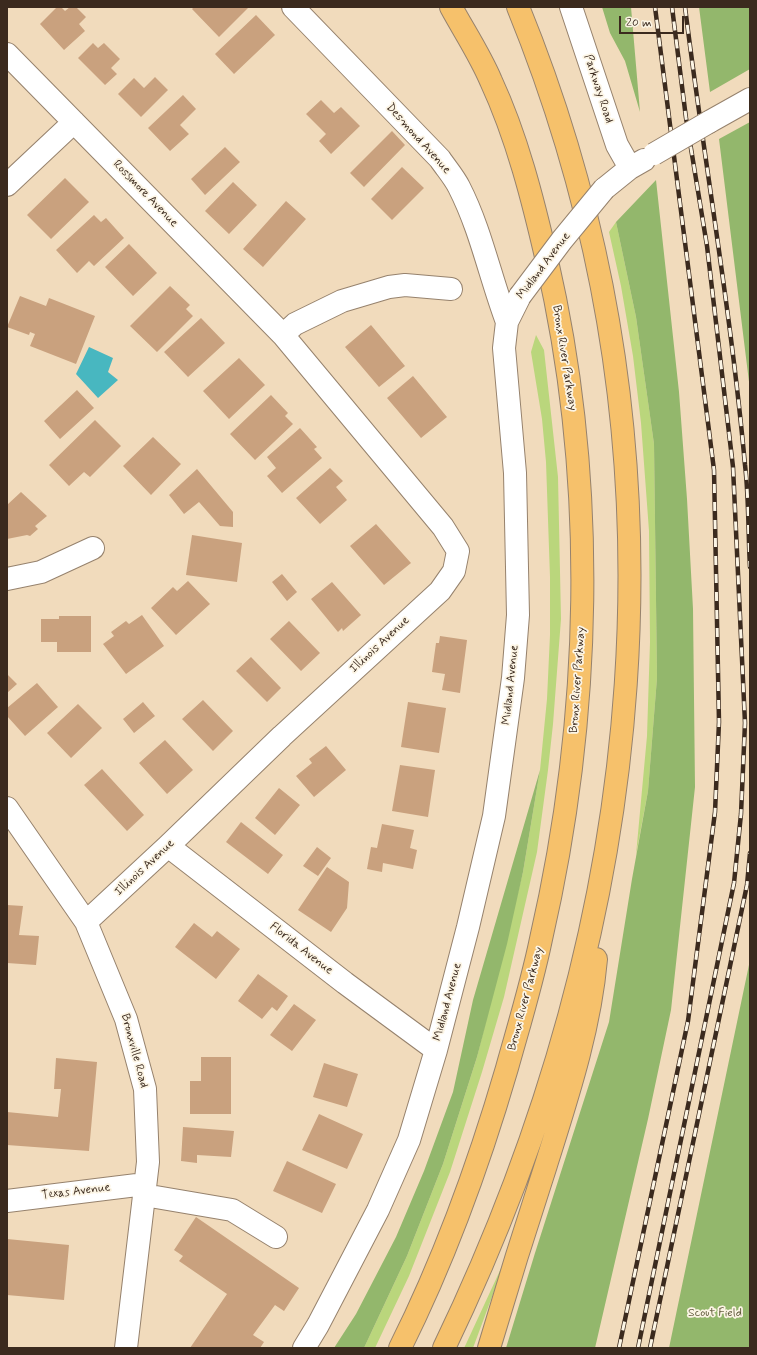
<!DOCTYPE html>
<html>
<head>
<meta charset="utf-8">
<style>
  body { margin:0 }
  #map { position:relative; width:757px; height:1355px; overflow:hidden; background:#f1dbbc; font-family:Mynerve,sans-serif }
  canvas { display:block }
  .frame { position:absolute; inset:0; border:8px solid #3b2a1e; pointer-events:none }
  .scale { position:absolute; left:619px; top:16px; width:65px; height:18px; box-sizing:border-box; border:2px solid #3b2a1e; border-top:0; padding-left:5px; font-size:12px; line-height:14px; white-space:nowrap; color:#3b2a1e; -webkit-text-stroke:3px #fcf5e5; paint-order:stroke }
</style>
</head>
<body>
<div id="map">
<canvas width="757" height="1355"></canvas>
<div class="frame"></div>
<div class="scale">20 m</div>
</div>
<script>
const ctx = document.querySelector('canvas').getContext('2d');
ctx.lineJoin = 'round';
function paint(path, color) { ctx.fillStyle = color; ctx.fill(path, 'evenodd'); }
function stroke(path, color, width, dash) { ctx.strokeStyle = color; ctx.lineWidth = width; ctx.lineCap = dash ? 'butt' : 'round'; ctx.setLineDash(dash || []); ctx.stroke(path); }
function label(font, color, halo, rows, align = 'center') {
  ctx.font = font + ' Mynerve,sans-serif'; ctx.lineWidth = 3.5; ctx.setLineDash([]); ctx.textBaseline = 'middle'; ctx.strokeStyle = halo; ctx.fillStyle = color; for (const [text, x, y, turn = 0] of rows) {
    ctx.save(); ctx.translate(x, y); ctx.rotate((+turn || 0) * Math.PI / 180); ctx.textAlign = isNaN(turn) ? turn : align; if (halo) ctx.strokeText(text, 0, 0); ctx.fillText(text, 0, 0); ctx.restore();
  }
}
const green = new Path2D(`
  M616,222L636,317L654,444L657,678L648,791L636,855L647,736L650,642L649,531L641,423L633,356L621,286L609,232Z
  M536,335L544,350L558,477L561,619L553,724L548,770L537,852L504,997L482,1072L450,1172L409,1276L375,1348H364L407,1256L443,1164L477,1057L523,872L540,770L547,699L550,635V577L546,462L542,419L531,352Z
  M509,1251L473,1348H464L466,1344Z`);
const forest = new Path2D(`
  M602,7H631L640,112L625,61L610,33Z
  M699,7H750V69L710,92Z
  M750,122V390L719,139Z
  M656,180L679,392L687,499L693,609L695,787L671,1010L648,1119L595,1348H506L535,1253L609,1022L632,879L648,791L657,678L654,444L636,317L616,222Z
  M540,770L523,872L507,944L477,1057L443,1164L407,1256L364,1348H334L356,1314L396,1237L424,1171L453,1092L473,1000Z
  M750,960V1348H669Z`);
const water = new Path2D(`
  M89,347L113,358L108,372L118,380L98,398L76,374Z`);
const building = new Path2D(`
  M57,7H61L65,11L70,7H76L86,17L79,24L85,31L64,50L40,24Z
  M194,7H247L248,8L219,37L192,9Z
  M256,15L275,35L234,74L215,54Z
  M93,43L98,48L104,43L120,59L111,68L117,74L105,85L78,58Z
  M155,77L168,90L141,117L118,94L134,78L144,88Z
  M183,95L196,109L180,125L189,134L170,151L148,128Z
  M321,100L334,113L341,107L360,126L331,154L319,141L326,134L306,114Z
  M392,131L405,145L364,187L350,173Z
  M225,147L240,162L205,195L191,179Z
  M402,167L424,188L392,220L371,199Z
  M65,178L89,202L51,239L27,215Z
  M233,182L257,205L229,234L205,211Z
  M286,201L306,219L263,267L243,249Z
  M94,215L101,222L106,218L124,238L94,266L89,261L77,273L56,250Z
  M129,244L157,273L133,296L105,267Z
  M170,286L190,305L186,309L193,316L157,352L130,326Z
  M20,296L46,306L49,298L95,316L76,364L30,346L35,334L30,332L29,335L7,327Z
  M201,318L225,343L188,377L164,352Z
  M371,325L405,366L379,387L345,347Z
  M239,358L265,385L229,419L203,391Z
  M413,376L447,417L421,438L387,398Z
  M77,390L94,408L60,439L44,421Z
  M271,395L288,413L285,416L293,424L255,460L230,434Z
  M95,420L121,446L90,477L84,472L69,486L49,465Z
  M300,428L317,447L314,449L322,458L282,493L267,476L276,468L267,457Z
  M153,437L181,464L151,495L123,466Z
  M330,468L343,481L336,487L347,500L320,524L296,498Z
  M197,469L233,512V527L220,526L199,502L184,514L169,495Z
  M21,492L47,516L35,526L38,529L30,536L27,535L7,539V505Z
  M376,524L411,563L384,585L350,546Z
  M192,535L242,543L237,582L186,575Z
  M282,574L297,592L287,601L272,582Z
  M188,581L210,604L176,635L151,608L173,587L177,591Z
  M332,582L361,615L343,631L342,628L338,632L311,599Z
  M142,615L164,646L126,674L103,644L114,636L111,632L126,621L129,624Z
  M59,616H91V652H57V642H41V619H59Z
  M289,621L320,653L301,671L270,639Z
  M440,636L467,640L460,693L442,690L445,674L432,672L436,643H439Z
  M251,657L281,688L267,702L236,671Z
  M7,674L17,684L7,693Z
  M37,683L58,707L25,736L7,716V708Z
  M203,700L233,731L213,751L182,719Z
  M143,702L155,716L134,733L123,719Z
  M408,702L446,708L439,753L401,747Z
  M78,704L102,728L71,758L47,733Z
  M165,740L193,770L167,794L139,763Z
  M326,746L346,770L314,797L296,776L312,763L309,759Z
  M400,765L435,770L428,817L392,811Z
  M102,769L144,815L127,831L84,785Z
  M279,788L300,805L275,835L255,818Z
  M241,822L283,855L268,874L226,842Z
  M382,824L414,830L410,848L417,850L413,869L383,863L382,872L367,869L371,847L377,848Z
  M317,847L331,858L318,876L303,866Z
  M327,867L349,882L347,908L331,932L298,910Z
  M7,905L23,906L19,935L39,936L36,965L7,963Z
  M194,923L212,937L217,931L240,949L216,979L175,947Z
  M258,974L288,996L277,1011L272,1007L262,1019L238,1001Z
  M294,1004L316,1020L292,1051L270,1035Z
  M201,1057H231V1114H190V1081H201Z
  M56,1058L97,1062L89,1151L7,1145V1112L58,1117L61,1089H54Z
  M324,1063L358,1074L347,1107L313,1097Z
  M319,1114L363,1134L347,1169L302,1150Z
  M183,1127L234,1131L231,1157L197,1155V1163L181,1161Z
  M287,1161L336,1184L322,1213L273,1191Z
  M196,1217L299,1288L284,1311L275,1305L253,1335L264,1342L260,1348H190L227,1294L179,1261L183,1256L174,1250Z
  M7,1239L69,1245L64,1300L7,1295Z`);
const minor = new Path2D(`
  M293,7L440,159C446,168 454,177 459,187C481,230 490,277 507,322
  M571,7L617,145L630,168
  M7,54L283,335L443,527L458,551L454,571L440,591L282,736L168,846L86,922
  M709,122L750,99
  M7,185L74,122
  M604,189L630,168L644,160
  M283,335L295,324L342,301L389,287L405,285L451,289
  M7,579L41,572L93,548
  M7,808L86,922L126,1019L145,1089L148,1162L126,1348
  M168,846L345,983L436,1050
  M144,1195L232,1210L276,1237
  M7,1201L145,1184
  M304,1348L318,1325L378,1210L409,1140L436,1050L468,927L494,816L513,678L518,615L515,473L504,348L507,322L520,296`);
const highway = new Path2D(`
  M400,1348C445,1258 479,1164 507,1068C519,1025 532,983 541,939C592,717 598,483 547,261C533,200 517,137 491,81C480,55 464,31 451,7
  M444,1348C649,922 699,451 518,7
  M489,1348C507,1287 526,1226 546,1165C567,1098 590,1029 596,959`);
const rail = new Path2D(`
  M685,7C704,160 731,311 745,465C749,498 748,533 750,567
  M619,1348L688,1021L715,812L719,722L714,470L655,7
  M638,1348L734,883L741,814L745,723L733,467L707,246L686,118L672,7
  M650,1348L747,885L750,853`);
const minorBridge = new Path2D(`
  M654,154L709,122
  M520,296L562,240L604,189`);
const streetNames = [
  ["Parkway Road",598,89,72],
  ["Desmond Avenue",418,139,48],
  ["Rossmore Avenue",145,194,46],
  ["Midland Avenue",544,266,-53],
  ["Bronx River Parkway",564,358,81],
  ["Illinois Avenue",380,645,-43],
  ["Bronx River Parkway",578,680,-86],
  ["Midland Avenue",511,685,-84],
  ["Illinois Avenue",145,868,-43],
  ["Florida Avenue",301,949,38],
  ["Bronx River Parkway",526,999,-75],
  ["Midland Avenue",448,1002,-75],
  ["Bronxville Road",134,1051,75],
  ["Texas Avenue",76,1192,-7]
];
const parkNames = [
  ["Scout Field",715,1313]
];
paint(green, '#bad67c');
paint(forest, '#93b76c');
paint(water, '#48b7c0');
paint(building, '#c9a17e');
stroke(minor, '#96826d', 24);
stroke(highway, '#96826d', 24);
stroke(minor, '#fff', 22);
stroke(highway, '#f6c16b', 22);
stroke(rail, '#3b2a1e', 4.5);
stroke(rail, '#fcf5e5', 3, [9]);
stroke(minorBridge, '#96826d', 24, []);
stroke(minorBridge, '#fff', 22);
label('12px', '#3b2a1e', '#fcf5e5', streetNames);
label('12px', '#5b5536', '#fcf5e5', parkNames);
</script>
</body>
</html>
